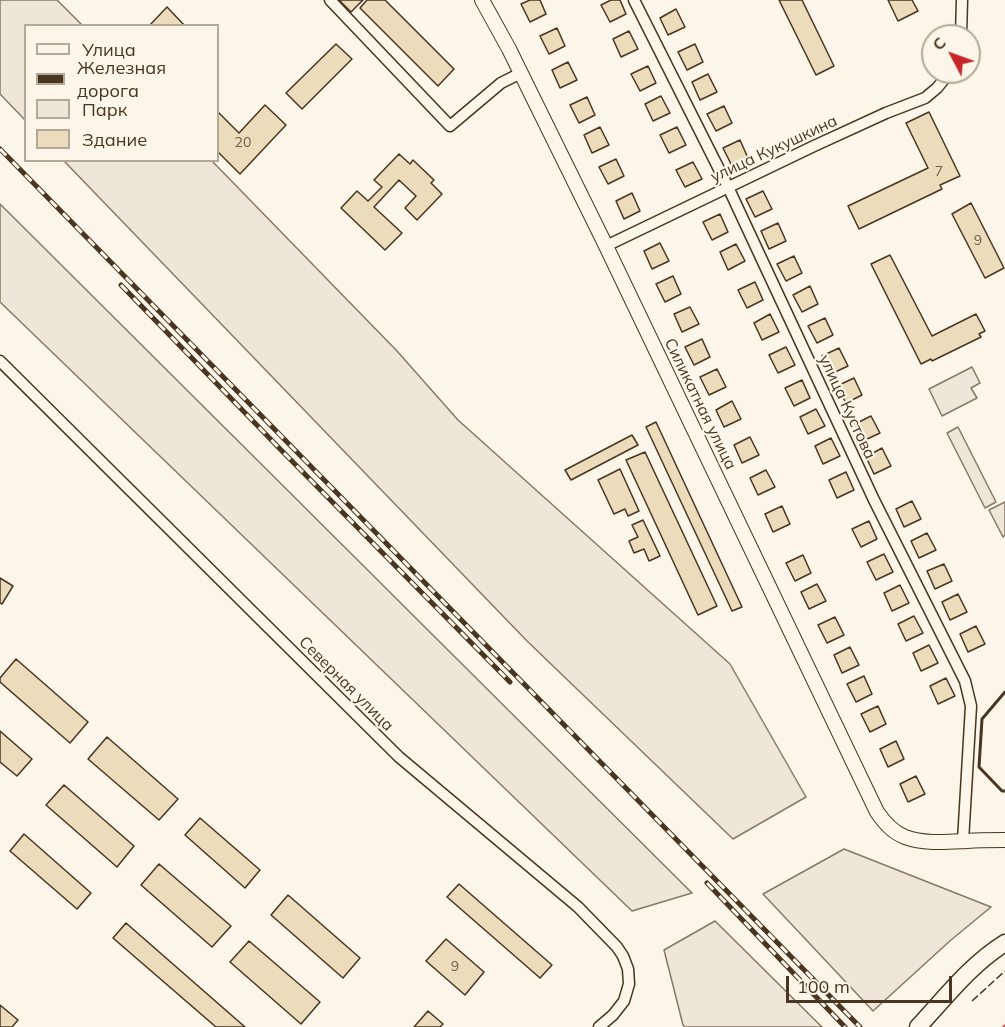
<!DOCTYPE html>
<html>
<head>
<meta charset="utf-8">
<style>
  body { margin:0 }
  #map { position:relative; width:1005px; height:1027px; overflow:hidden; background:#fbf6e9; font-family:Mulish,sans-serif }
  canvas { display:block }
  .legend { position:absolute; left:24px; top:24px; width:195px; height:138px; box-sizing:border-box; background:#fbf6e9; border:2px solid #b4a999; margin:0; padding:8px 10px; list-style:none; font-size:18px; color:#4a3520 }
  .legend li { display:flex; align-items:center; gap:12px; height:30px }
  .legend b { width:30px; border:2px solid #b4a999 }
  .north { position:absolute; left:921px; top:24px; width:60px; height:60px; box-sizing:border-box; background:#fbf6e9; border:2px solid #b4a999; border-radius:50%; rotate:311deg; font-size:16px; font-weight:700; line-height:24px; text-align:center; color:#4a3520 }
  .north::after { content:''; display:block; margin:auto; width:21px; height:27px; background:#c62828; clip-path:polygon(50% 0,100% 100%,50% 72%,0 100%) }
  .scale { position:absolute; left:786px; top:976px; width:166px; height:27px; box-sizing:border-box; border:3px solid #4a3520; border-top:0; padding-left:8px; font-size:18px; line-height:21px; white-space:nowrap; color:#4a3520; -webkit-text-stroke:4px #fbf6e9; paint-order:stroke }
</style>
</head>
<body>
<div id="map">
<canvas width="1005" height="1027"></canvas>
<ul class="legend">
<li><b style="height:8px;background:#fbf6e9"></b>Улица</li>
<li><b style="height:8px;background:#4a3520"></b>Железная дорога</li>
<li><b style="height:16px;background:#ede6d9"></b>Парк</li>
<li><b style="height:16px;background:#ecdcbc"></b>Здание</li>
</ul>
<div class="north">С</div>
<div class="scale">100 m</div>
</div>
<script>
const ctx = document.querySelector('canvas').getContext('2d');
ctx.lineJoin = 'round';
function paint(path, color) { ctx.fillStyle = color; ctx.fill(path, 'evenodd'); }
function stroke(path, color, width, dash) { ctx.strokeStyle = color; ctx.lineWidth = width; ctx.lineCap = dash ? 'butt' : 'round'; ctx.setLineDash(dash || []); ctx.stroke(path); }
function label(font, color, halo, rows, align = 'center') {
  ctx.font = font + ' Mulish,sans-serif'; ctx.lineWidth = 4.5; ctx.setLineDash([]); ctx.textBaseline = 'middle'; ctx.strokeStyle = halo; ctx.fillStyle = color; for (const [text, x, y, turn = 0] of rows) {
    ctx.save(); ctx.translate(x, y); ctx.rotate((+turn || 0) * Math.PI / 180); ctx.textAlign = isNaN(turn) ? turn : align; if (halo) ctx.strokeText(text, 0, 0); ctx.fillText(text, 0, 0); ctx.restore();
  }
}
const green = new Path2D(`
  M0,0H57L82,25L26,26L25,120L0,94Z
  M64,161H212L397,351L458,420L730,664L806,797L733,839L527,641Z
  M0,204L692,893L632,911L0,302Z
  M844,849L991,907L951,940L873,1011L763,894Z
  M715,921L822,1027H685L683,1025L664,950Z`);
const parking = new Path2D(`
  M972,367L980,383L971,388L977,398L942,416L929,389Z
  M958,427L996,502L985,508L947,433Z
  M1005,502V535L1003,537L989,510Z`);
const building = new Path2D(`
  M339,0H363L351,12Z
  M367,0H385L454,69L438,86L360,8Z
  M530,0H540L546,14L530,22L521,4Z
  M611,0H620L626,14L610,22L601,5Z
  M779,0H802L834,66L816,75Z
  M888,0H912L918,11L898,21Z
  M167,7L185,26H149Z
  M676,9L685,27L668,35L660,18Z
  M557,28L565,46L549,54L540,36Z
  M629,31L638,49L621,57L613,39Z
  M336,44L352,59L302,109L286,93Z
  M695,44L703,62L687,70L678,52Z
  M568,62L577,80L560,88L552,70Z
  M648,66L656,83L640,91L631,74Z
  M708,74L717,92L700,100L692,82Z
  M661,96L670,113L653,121L645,104Z
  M587,97L595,115L579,123L570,105Z
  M265,105L286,125L240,174L218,152V112L239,133Z
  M724,106L732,123L716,131L707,114Z
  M929,112L960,176L940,185L942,189L859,229L848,206L928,168L906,123Z
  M600,127L609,145L592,153L584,135Z
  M677,127L686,145L669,153L660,135Z
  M740,140L748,158L732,166L723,148Z
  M399,154L410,164L413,160L434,180L431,183L442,194L417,220L405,208L416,196L399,180L374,207L402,233L385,250L341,208L357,191L368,201L382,187L374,180Z
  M616,159L624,176L608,184L599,167Z
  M693,162L702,179L685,187L676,170Z
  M763,191L772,209L755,217L746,199Z
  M632,193L640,211L624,219L616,201Z
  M971,203L1004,268L985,278L952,214Z
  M720,214L728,232L712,240L703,222Z
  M778,223L786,241L769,249L761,231Z
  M660,243L669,261L652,269L644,251Z
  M736,244L745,261L728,270L720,252Z
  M890,255L932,336L976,314L985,331L979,334L981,337L932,361L931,359L921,364L871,264Z
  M794,256L802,273L786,281L777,264Z
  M673,276L681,294L665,302L656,284Z
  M755,282L763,300L747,308L738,290Z
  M810,286L818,304L802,312L793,295Z
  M690,307L699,324L682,332L674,314Z
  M770,314L779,332L762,340L754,323Z
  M825,318L833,335L817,343L808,326Z
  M702,339L710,357L694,365L685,347Z
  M786,347L795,365L778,373L769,355Z
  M839,348L848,366L831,374L822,356Z
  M717,369L726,387L709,395L700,377Z
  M854,378L862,395L846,403L837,386Z
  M802,380L810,398L794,406L785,388Z
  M732,401L741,419L724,427L716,410Z
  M816,409L825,426L808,434L800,417Z
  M871,416L880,433L863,441L855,424Z
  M656,422L742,607L732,611L646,427Z
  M632,435L638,445L571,480L565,470Z
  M750,437L759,455L742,463L734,445Z
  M831,438L840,456L823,464L815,446Z
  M882,448L891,466L874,474L866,457Z
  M645,452L717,606L698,615L626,460Z
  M620,469L639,511L628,516L625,509L614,514L598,480Z
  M766,470L775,487L758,495L750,478Z
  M846,472L854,490L837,498L829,480Z
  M912,501L921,519L904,527L896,509Z
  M782,506L790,524L773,532L765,514Z
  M643,520L660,556L649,561L644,549L634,553L629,541L638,537L632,525Z
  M869,521L877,539L861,547L852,529Z
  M927,533L936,550L919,558L911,541Z
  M884,554L893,572L876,580L867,562Z
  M803,555L811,573L795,581L786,563Z
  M944,564L952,581L935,589L927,571Z
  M0,578L13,586L2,604L0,603Z
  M817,584L826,601L809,609L801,592Z
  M900,585L909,603L892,611L884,593Z
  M958,594L967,612L950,620L942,602Z
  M914,616L923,633L906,641L898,624Z
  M835,617L844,635L827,643L818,625Z
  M976,626L985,644L968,652L960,634Z
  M929,645L938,663L921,671L913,653Z
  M850,647L859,665L842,673L834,655Z
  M16,659L88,722L70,743L0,682V678Z
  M864,676L872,694L856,702L847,684Z
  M946,678L955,696L938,704L930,686Z
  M878,706L886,724L870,732L861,714Z
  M0,731L32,759L17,776L0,762Z
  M107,737L178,799L159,820L88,759Z
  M896,741L904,759L888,767L880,749Z
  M916,776L925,794L908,802L900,784Z
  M64,785L134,846L117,867L46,805Z
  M200,818L260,870L245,888L185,835Z
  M24,834L91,893L77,909L10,851Z
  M159,864L231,926L212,947L141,885Z
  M459,884L552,965L540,978L447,897Z
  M288,895L360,958L343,978L271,915Z
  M126,923L245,1027H216L113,938Z
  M446,939L484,972L465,995L426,961Z
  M249,941L320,1002L301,1024L230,962Z
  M0,1005L18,1020L12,1027H0Z
  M428,1011L443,1024L440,1027H414Z`);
const street = new Path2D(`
  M330,0L450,126L501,83L521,73
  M634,0L728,187L874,500L965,681L971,706L963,841
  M961,36L962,0
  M606,246L814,146L886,113L925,98L937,88L950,72
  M0,361L399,757L578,907L617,947L623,956L628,969L629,984L624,1001L613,1015L599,1027`);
const secondary = new Path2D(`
  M482,0L509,49L606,246L877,812C884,822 892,832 905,837C924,844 946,842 967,841C979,840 992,840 1005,840`);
const primary = new Path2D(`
  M918,1027C945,998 971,964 1005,943`);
const rail = new Path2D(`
  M0,149L860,1027
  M121,285L283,452L510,682
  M707,883L845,1027`);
const fence = new Path2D(`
  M972,1001L1005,971`);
const wall = new Path2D(`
  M1005,692L982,719L979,767L1002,791H1005`);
const power = new Path2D(`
  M1003,1027L1005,1025`);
const numberNames = [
  ["20",243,143],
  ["7",939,172],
  ["9",978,241],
  ["9",455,967]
];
const streetNames = [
  ["улица Кукушкина",774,149,-25],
  ["Силикатная улица",700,404,64],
  ["улица Кустова",847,407,65],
  ["Северная улица",346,684,45]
];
paint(green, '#ede6d9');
stroke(green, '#887966', 1.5);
paint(parking, '#ede7d9');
stroke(parking, '#887966', 1.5);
paint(building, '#ecdcbc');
stroke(building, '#4a3520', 1.5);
stroke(street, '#4a3520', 13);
stroke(secondary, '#4a3520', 16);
stroke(primary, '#4a3520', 19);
stroke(street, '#fbf6e9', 10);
stroke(secondary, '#fbf6e9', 14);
stroke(primary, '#fbf6e9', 16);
stroke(rail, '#4a3520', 5);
stroke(rail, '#fbf6e9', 3, [9]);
stroke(fence, '#4a3520', 1.5, [8, 3]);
stroke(wall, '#4a3520', 3);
stroke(power, '#c62828', 1.5, [21, 4.5, 3, 4.5]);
label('14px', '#725f47', null, numberNames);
label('16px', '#4a3520', '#fbf6e9', streetNames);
</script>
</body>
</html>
